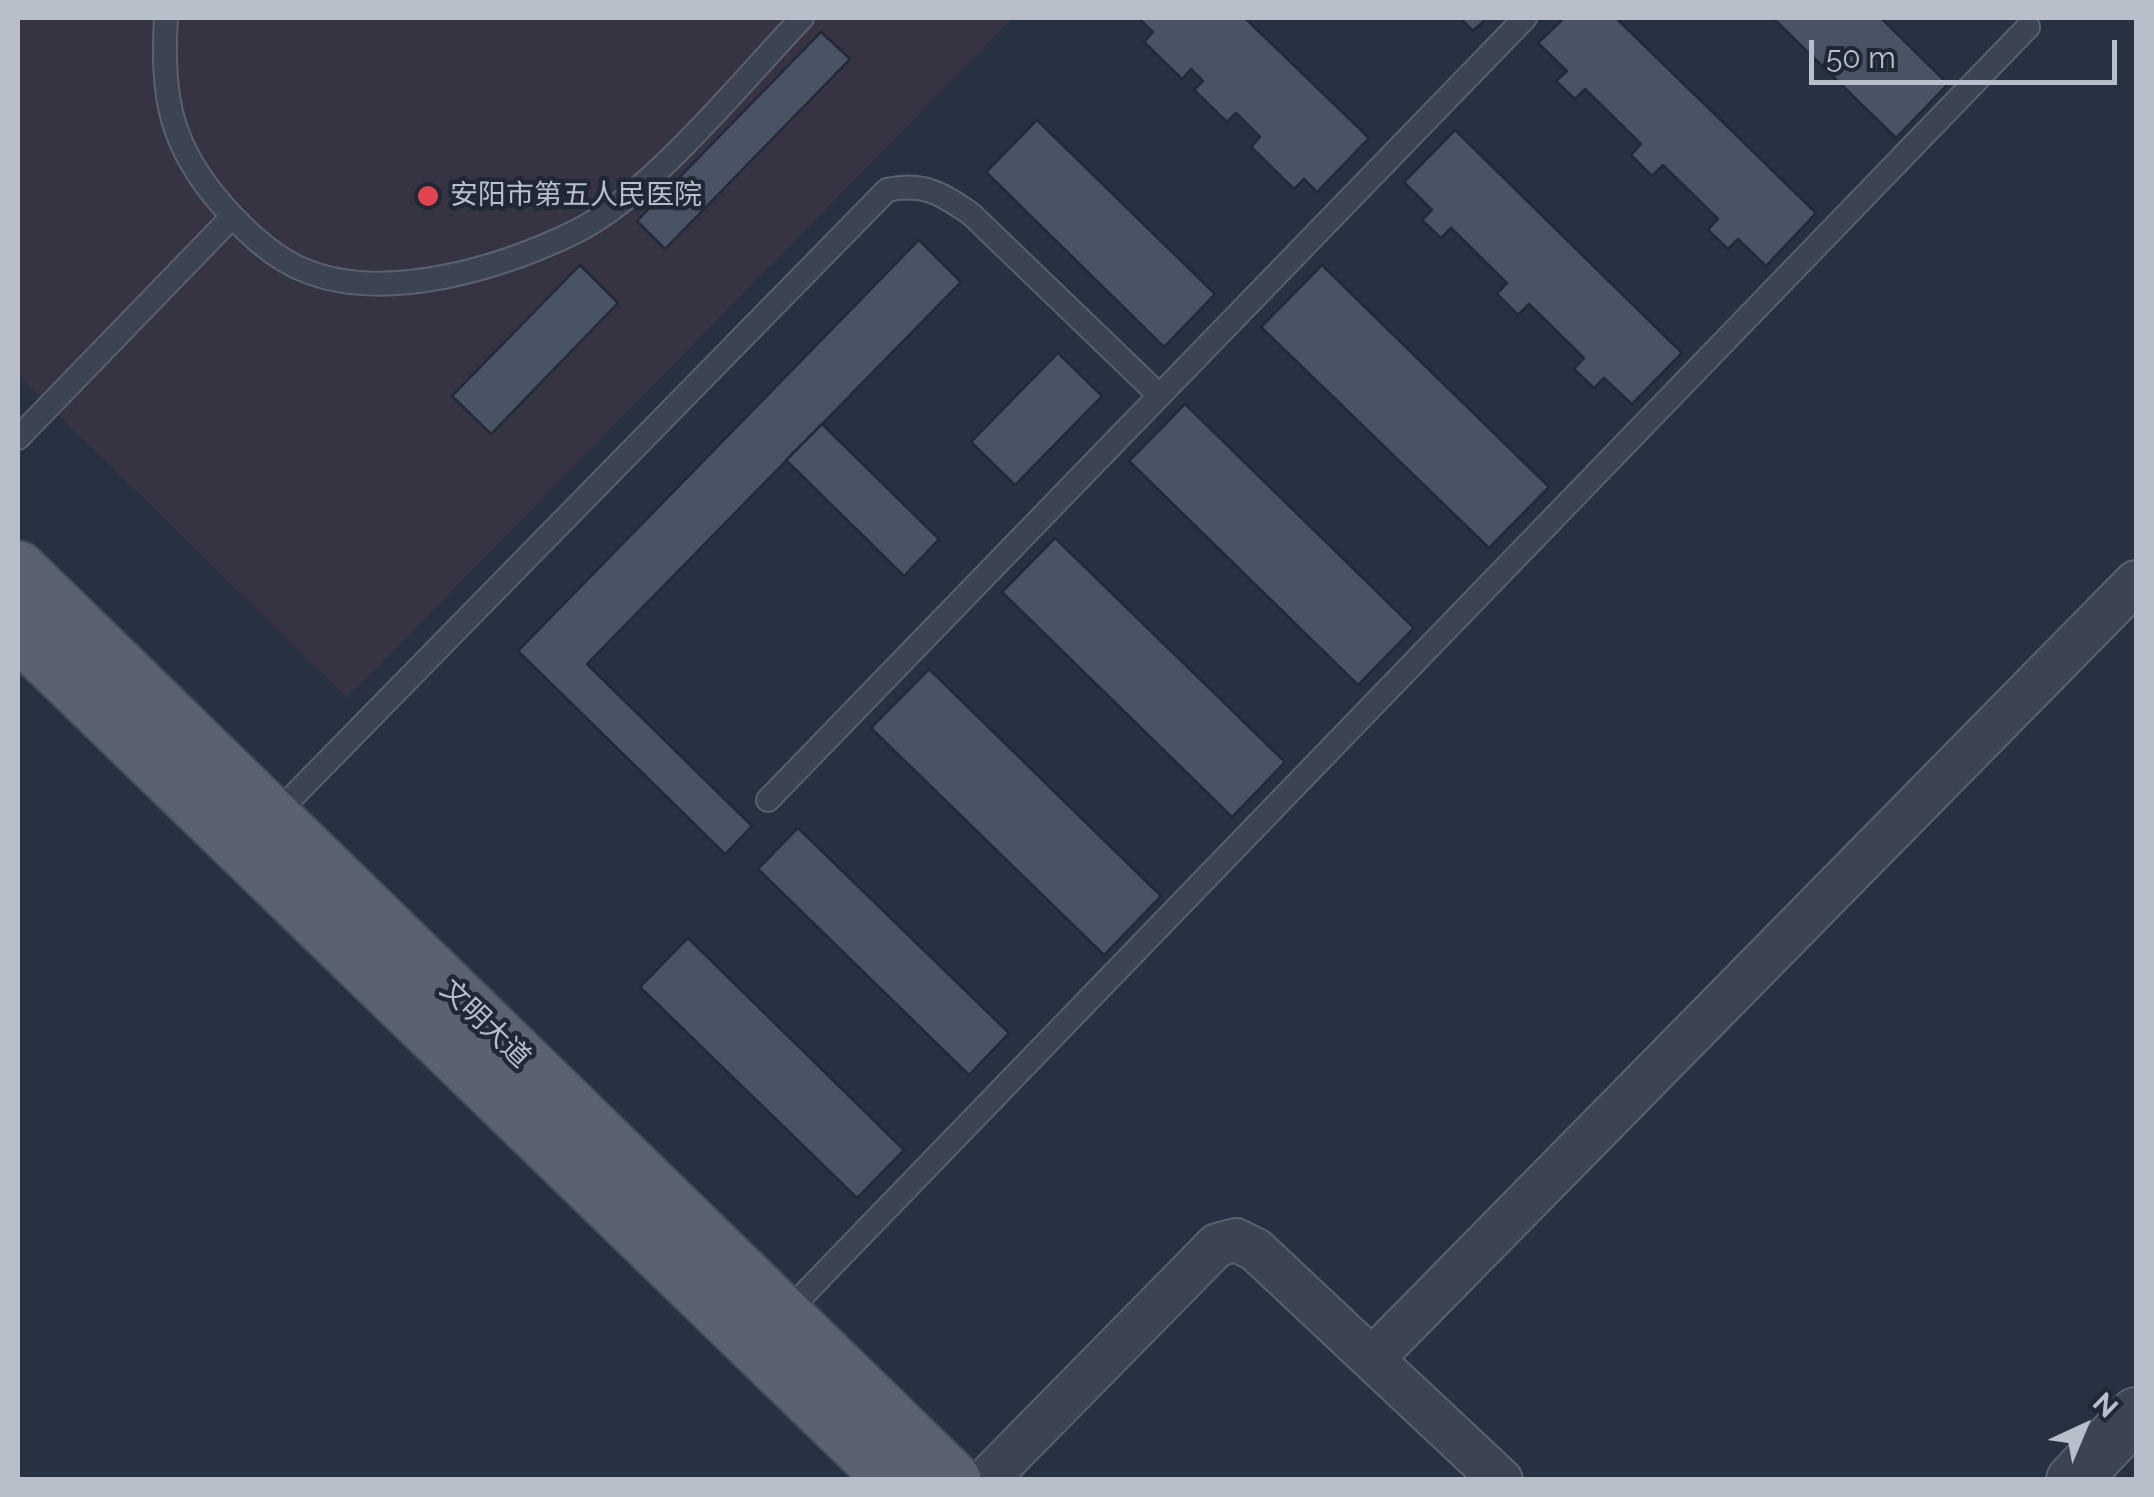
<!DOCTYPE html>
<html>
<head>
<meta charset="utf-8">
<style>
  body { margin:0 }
  #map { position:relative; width:2154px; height:1497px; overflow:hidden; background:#283141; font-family:Raleway,sans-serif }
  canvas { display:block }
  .frame { position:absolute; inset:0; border:20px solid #b9becb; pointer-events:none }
  .north { position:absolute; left:2034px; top:1377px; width:100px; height:100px; -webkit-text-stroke:8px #202836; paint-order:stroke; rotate:44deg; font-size:28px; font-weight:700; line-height:40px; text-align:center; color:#b9becb }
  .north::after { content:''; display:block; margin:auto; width:35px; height:45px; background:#b9becb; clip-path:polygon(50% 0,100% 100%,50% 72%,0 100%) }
  .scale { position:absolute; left:1809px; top:40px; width:308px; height:45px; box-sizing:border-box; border:5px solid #b9becb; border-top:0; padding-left:12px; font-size:30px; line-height:35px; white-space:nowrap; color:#b9becb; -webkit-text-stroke:8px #202836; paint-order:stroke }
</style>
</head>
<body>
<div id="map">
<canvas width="2154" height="1497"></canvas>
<div class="frame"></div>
<div class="north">N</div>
<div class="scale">50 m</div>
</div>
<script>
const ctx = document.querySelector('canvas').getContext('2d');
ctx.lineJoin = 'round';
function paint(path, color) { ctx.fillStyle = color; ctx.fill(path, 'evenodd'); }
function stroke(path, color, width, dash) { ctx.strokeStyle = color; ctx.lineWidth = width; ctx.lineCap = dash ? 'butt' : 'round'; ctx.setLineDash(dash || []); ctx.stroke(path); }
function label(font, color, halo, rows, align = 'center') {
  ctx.font = font + ' Raleway,"Noto Sans SC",sans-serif'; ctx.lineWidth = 9; ctx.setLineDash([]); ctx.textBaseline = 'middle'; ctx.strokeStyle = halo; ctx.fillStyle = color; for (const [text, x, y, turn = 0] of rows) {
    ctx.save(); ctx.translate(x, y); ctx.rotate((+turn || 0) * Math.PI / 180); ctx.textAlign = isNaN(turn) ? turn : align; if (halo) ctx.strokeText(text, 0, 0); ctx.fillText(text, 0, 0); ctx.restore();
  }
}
const medical = new Path2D(`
  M18,18H1013L347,698L18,375Z`);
const building = new Path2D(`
  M1138,18H1245L1369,138L1317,192L1304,179L1294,189L1251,147L1260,137L1236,113L1227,122L1194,90L1203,81L1191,69L1182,79L1144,42L1153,32Z
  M1460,18H1487L1473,31Z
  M1564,18H1616L1816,213L1766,266L1738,239L1728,249L1708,230L1718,219L1663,165L1652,176L1631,155L1641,144L1585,89L1575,99L1556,81L1567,71L1538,43Z
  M1773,18H1881L1948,84L1896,138Z
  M821,32L850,59L665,249L637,221Z
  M1037,120L1215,294L1164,347L986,172Z
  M1455,130L1682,353L1632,404L1604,378L1594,388L1574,369L1584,358L1529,304L1518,315L1497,294L1507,283L1451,228L1441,238L1422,220L1432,210L1404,182Z
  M919,240L961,282L587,664L752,826L725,854L518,651Z
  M580,265L618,303L491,434L452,396Z
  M1322,265L1549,487L1489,548L1261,327Z
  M1058,353L1102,396L1015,485L971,442Z
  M1185,404L1414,628L1358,685L1129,461Z
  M822,424L939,539L904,576L786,460Z
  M1055,538L1285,762L1232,817L1002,592Z
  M929,669L1161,896L1104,955L871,728Z
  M798,828L1009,1033L969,1075L758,869Z
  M688,938L904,1150L857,1198L640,987Z`);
const service = new Path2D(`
  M166,18C161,96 170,146 223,206C246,232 273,258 306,271C387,303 502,268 577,231C652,193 742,81 802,18
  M18,438L232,217
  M768,800L1525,18
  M273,817L887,190C924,182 942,194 971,214L1159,395
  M784,1315L2028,27`);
const minor = new Path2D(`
  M1372,1359L1501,1480
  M986,1480L1217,1245L1236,1240L1256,1250L1372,1359L2136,582`);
const tertiary = new Path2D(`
  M2073,1480L2136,1414`);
const primary = new Path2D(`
  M18,569L953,1480
  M18,631L894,1480`);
const markers = [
  [428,196,12,"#e0444e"]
];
const poiNames = [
  ["安阳市第五人民医院",450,196]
];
const streetNames = [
  ["文明大道",485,1024,44]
];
paint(medical, '#363342');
paint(building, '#495365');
stroke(building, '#222a38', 2.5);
stroke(service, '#5a616e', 26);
stroke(minor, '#5a616e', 46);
stroke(tertiary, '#5a616e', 56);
stroke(primary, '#454c5a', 59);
stroke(service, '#3c4351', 22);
stroke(minor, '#3c4351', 42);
stroke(tertiary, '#3c4351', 52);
stroke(primary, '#5a6271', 55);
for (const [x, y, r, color] of markers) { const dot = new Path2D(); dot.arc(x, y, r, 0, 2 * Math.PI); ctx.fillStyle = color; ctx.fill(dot); stroke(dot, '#202836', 4); }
label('28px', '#b9becb', '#202836', poiNames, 'left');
label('28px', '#b9becb', '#202836', streetNames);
</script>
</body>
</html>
